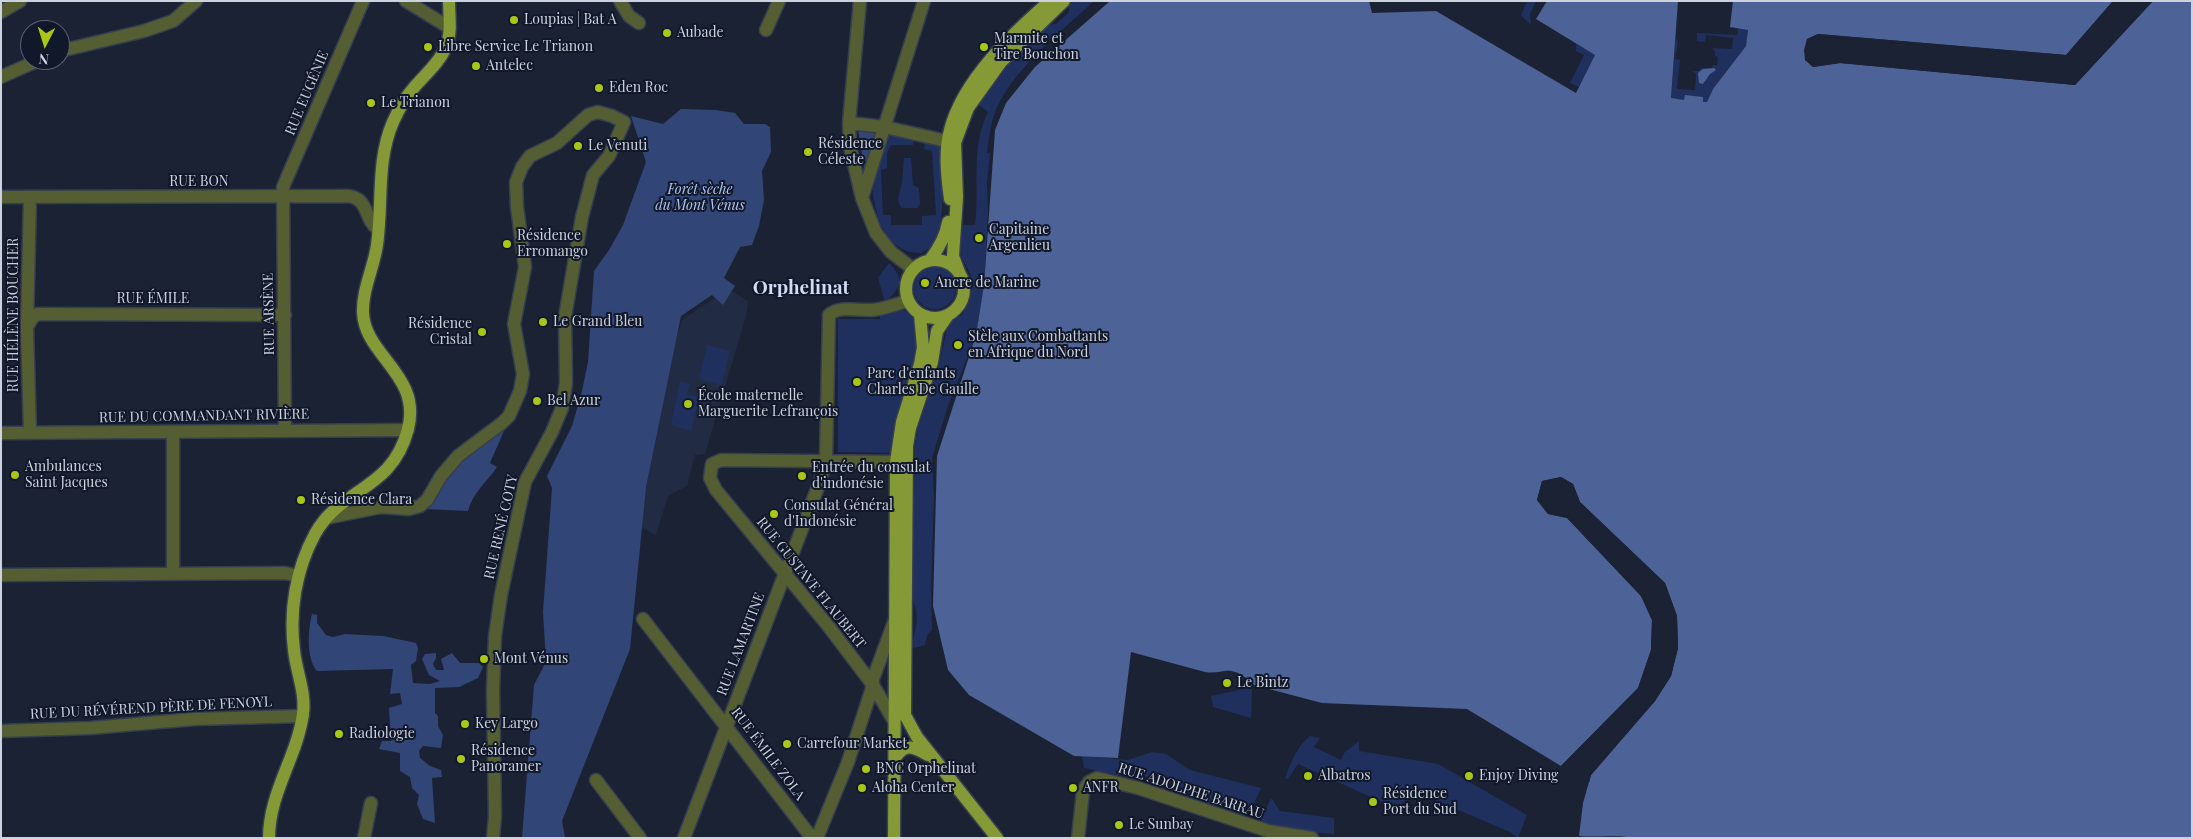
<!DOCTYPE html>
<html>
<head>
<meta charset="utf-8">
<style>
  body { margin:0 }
  #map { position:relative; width:2193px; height:839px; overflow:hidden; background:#1a2234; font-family:"Playfair Display",serif }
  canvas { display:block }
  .frame { position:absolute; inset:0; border:2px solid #ccd2de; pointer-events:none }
  .north { position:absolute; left:20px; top:20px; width:50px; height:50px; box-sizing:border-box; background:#11182a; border:1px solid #5c6272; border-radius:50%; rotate:185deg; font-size:14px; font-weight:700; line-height:20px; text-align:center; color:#ccd2de }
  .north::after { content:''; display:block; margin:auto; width:18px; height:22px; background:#aac718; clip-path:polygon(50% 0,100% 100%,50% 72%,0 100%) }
</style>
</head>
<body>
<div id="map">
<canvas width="2193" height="839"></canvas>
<div class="frame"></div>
<div class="north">N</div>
</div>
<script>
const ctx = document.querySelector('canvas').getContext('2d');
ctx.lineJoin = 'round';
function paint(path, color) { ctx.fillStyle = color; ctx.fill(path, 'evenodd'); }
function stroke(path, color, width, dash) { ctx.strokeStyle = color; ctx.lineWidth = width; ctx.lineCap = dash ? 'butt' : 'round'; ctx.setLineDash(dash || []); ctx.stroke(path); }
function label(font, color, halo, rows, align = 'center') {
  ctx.font = font + ' "Playfair Display",serif'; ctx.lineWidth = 4; ctx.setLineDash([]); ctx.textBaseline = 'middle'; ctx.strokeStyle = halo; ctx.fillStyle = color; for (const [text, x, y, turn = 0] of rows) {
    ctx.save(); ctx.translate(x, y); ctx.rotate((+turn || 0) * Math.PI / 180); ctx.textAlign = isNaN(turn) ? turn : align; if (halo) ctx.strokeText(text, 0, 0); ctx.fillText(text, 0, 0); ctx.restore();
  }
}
const built = new Path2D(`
  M728,289L748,301L746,316L705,454L695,455L687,486L668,496L656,535L638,526L666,361L683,319Z`);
const green = new Path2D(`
  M1073,1H1094C1061,32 1009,72 994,115C990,127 989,140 987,153H990L987,183L988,212L984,287L976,335L948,406L932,458L934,497L931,589L932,630L927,635L925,645L910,649C915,635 921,613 912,600L915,446L918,427L939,366L947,328L949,323L962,315L969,303L972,288L970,273L962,258L959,245L961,225H975C980,187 970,148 988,112L979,105C995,72 1022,49 1048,25L1056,24L1069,12V5Z
  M1527,1H1536L1530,14L1531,25L1521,15Z
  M1738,28L1748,29L1746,46L1713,89L1707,102H1703V97L1685,96V100L1671,99L1676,37L1678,43L1675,59L1680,60L1677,89L1695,90L1696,74L1692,71H1699L1701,68L1712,69L1713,65H1717L1718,57L1715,56V51L1713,50V48L1732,49L1733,38L1706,35L1705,42L1697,41V33L1737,35Z
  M1576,44L1596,55L1579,87L1570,83L1584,55L1576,51Z
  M888,133L914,138L913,145H891L887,153V168L881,170L883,215H891V225H922V216L936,215L932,151L924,149L925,141L940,145C943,168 946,224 934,243C931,248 926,250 921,253C895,253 881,233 876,209C875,203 872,195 873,189C875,171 883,151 888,133Z
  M904,158H911L913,185L919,188L920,204L917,208H902C894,199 901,192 902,182C903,174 903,166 904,158Z
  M889,263C906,279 900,289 885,302L878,278Z
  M914 288a21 21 0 1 1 42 0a21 21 0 1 1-42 0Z
  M902,310C908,312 912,313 914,319C926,346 899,423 891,453L838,452V319H880V314Z
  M707,345L730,351L722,385L699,379Z
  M680,381L690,384L687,394L699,397L691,431L671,425Z
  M1248,688L1252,689L1251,718L1213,707L1211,696Z
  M1310,736L1320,738L1314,747L1341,760L1344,753L1359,741V751L1438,764L1527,815L1518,838L1510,832L1414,791L1401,805L1382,802L1298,764L1288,779L1285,778C1291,762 1297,746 1310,736Z
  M1152,752L1166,754L1190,770L1261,788L1251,810L1245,817L1188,798L1172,779L1159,774L1138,779L1084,768L1082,756L1128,760Z
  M1271,798L1280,811L1334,818V834L1279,830L1260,822Z`);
const forest = new Path2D(`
  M681,109L716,110L735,113L744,124H765L770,127L771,152L762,171L764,200L759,226L752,245L740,247L724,278L735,286L723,305L712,295L681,316L646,487L630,649L562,821L565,838H522L534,685L546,662L543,612L552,488L547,476L572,426L582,391L588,362L594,271L609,250L623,225L646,162L631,116L663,124Z
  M858,130H878L865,173Z
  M507,424L490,463L497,467C487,482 473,492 468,511L424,509L465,457Z
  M312,614L317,615V623L326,635L333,637L345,634L383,636L416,643L418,648L416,661L411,665L413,683L430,684L440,681L429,675L422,659L425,654L436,653V658L433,664L436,670H444L441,659L452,653L460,663H479L483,667L478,678L459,687L435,688V713L438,716V726L443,735L441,748L423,746L419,751L420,758L430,766L441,770L442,777L432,778L435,823L423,819L417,804L419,795L412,788L410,777L400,771V753L379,749L382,741H391L389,708L402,704L400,693L390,694L393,669L317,671C306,658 308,630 312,614Z`);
const water = new Path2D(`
  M1110,1H1369L1372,13L1436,11L1576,93L1595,55L1536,19L1547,1H1678L1671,98L1684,100L1685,95L1703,97V102H1707L1713,89L1746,46L1748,30L1730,27L1733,1H2113L2066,55L1818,34L1807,39L1805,60L1813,67L1840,63L2075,85L2153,1H2192V838H1633C1619,834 1596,838 1579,836L1583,803L1591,775L1655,701L1671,676L1678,648L1677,616L1665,583L1580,502L1573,484L1561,477L1542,481L1537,500L1548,514L1567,518L1641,596L1652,620L1651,650L1638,688L1561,766L1467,709L1322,703L1250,684L1249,680C1227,663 1224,675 1205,672L1131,652L1118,758L1074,756L969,695L948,670L933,606L937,456L976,335L984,285L995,130L1006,103L1035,67Z
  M1703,69L1714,68L1716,70L1710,74L1703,84L1699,83L1698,73Z`);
const pier = new Path2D(`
  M2113,1H2116L2067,58L1818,37L1809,41L1807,50V59L1813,65L1840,60L2075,83L2150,1H2153L2075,85L1840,63L1813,67L1805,60L1804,50L1807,39L1818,34L2066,55Z
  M1561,477L1573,484L1580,502L1665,583L1677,616L1678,648L1671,676L1655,701L1591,775L1589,783L1587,782L1589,774L1653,700L1669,675L1676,647L1674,616L1663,585L1578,504L1571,486L1560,479L1544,483L1540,500L1549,512L1569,516L1643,595L1654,620L1653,651L1640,689L1563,767L1561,766L1638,688L1651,650L1652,620L1641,596L1567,518L1548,514L1537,500L1542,481Z`);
const minor = new Path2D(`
  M406,1L450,28
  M620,1L629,16L639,23
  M860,1L849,123L850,147L862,198L876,233L891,252L913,269
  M1,12L20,1
  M766,30L779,1
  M60,51L144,31L173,21L196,1
  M1,77L39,60
  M849,123L885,127L955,143
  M1,197L348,196C369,198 364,220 378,229
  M30,197L27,327L30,433
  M862,198L924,1
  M27,327L33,317L38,314L285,315
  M285,430L283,187L363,1
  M1,433L408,430
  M326,518L381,507L409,509L420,506L427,500L441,476L458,456L502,423L509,416L520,391L523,374L514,324L525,267L517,207L516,182L522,167L530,156L557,143L588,115L598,112L612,116L624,122L609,156L593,175L582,217L565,317L566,383L562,408L552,432L525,482L501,595L495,636L493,690L495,816L493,838
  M173,574V432
  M1,575L285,573L299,576
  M643,619L812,838
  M894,721L873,685L829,627L716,490L710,478L712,464L721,460L896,462
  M1,731L90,728L195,719L303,716
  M596,780L640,838
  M364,838L371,803
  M684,838L821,479L826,460L829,315C840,305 858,311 872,310C884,309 896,304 908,301
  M817,838L848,762L873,685V679L894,622
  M1078,838L1083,791L1089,782L1097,778L1138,788L1268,831L1312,838`);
const major = new Path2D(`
  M950,199C947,177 944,152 950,130C963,80 1013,33 1050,1
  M906 289a29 29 0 1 1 58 0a29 29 0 1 1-58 0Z
  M930,260C939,248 946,236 948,222
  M959,272L953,256L957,197L955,143L959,132L968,108L1001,62L1064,1
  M948,315L937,331L932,362L910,428L907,446L905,715L917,737L997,838
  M895,758C905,742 914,747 928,755
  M269,838C269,793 297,757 303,714C306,692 296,671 294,650C289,610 296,569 315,534C341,487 392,491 408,429C422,375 365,356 363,313C362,290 374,267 377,245C383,204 376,161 393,122C398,111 404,99 412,90C423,76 439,64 446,47C452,33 449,16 449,1
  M894,838L896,462L902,422L920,364L923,347L920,315`);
const markers = [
  [514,20,5,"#aac718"],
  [667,33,5,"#aac718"],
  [428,47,5,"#aac718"],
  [984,47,5,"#aac718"],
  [476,66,5,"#aac718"],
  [599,88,5,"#aac718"],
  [371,103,5,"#aac718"],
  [578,146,5,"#aac718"],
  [808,152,5,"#aac718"],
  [979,238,5,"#aac718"],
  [507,244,5,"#aac718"],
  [925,283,5,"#aac718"],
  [543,322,5,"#aac718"],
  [482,332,5,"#aac718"],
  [958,345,5,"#aac718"],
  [857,382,5,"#aac718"],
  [537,401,5,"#aac718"],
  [688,404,5,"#aac718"],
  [15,475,5,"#aac718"],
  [802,476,5,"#aac718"],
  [301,500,5,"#aac718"],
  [774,514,5,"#aac718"],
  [484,659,5,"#aac718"],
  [1227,683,5,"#aac718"],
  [465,724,5,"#aac718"],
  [339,734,5,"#aac718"],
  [787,744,5,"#aac718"],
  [461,759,5,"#aac718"],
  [866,769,5,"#aac718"],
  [1308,776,5,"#aac718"],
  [1469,776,5,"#aac718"],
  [862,788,5,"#aac718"],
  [1073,788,5,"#aac718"],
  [1373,802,5,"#aac718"],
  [1119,825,5,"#aac718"]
];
const poiNames = [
  ["Loupias | Bat A",524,20],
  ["Aubade",677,33],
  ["Marmite et",994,39],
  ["Tire Bouchon",994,55],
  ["Libre Service Le Trianon",438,47],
  ["Antelec",486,66],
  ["Eden Roc",609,88],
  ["Le Trianon",381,103],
  ["Résidence",818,144],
  ["Céleste",818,160],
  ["Le Venuti",588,146],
  ["Capitaine",989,230],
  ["Argenlieu",989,246],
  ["Résidence",517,236],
  ["Erromango",517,252],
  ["Ancre de Marine",935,283],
  ["Le Grand Bleu",553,322],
  ["Résidence",472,324,"right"],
  ["Cristal",472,340,"right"],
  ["Stèle aux Combattants",968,337],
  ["en Afrique du Nord",968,353],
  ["Parc d'enfants",867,374],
  ["Charles De Gaulle",867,390],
  ["École maternelle",698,396],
  ["Marguerite Lefrançois",698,412],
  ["Bel Azur",547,401],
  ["Ambulances",25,467],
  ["Saint Jacques",25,483],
  ["Entrée du consulat",812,468],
  ["d'indonésie",812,484],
  ["Résidence Clara",311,500],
  ["Consulat Général",784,506],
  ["d'Indonésie",784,522],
  ["Mont Vénus",494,659],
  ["Le Bintz",1237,683],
  ["Key Largo",475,724],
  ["Radiologie",349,734],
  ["Carrefour Market",797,744],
  ["Résidence",471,751],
  ["Panoramer",471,767],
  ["BNC Orphelinat",876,769],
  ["Albatros",1318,776],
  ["Enjoy Diving",1479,776],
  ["Aloha Center",872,788],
  ["ANFR",1083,788],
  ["Résidence",1383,794],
  ["Port du Sud",1383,810],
  ["Le Sunbay",1129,825]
];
const streetNames = [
  ["RUE EUGÉNIE",307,93,-67],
  ["RUE BON",199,182],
  ["RUE ÉMILE",153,299],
  ["RUE ARSÈNE",269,314,-91],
  ["RUE HÉLÈNE BOUCHER",14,315,-90],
  ["RUE DU COMMANDANT RIVIÈRE",204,416,-1],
  ["RUE RENÉ COTY",501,527,-77],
  ["RUE GUSTAVE FLAUBERT",811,583,51],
  ["RUE LAMARTINE",741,644,-69],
  ["RUE DU RÉVÉREND PÈRE DE FENOYL",151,708,-3],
  ["RUE ÉMILE ZOLA",768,754,53],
  ["RUE ADOLPHE BARRAU",1191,791,18]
];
const parkNames = [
  ["Forêt sèche",700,190],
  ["du Mont Vénus",700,206]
];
const districtNames = [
  ["Orphelinat",801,288]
];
paint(built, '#212b43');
paint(green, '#1f305f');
paint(forest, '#324577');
paint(water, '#4d6297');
paint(pier, '#1a2234');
stroke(minor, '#363e4f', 15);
stroke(major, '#363e4f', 15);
stroke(minor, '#545e32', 12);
stroke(major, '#859936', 12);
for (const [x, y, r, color] of markers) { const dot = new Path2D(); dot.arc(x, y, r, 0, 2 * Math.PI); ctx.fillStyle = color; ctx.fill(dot); stroke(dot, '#11182a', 2); }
label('14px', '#ccd2de', '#11182a', poiNames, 'left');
label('14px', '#ccd2de', '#11182a', streetNames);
label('italic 14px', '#b1c5f5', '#11182a', parkNames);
label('bold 19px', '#d0dbf5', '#11182a', districtNames);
</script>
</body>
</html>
